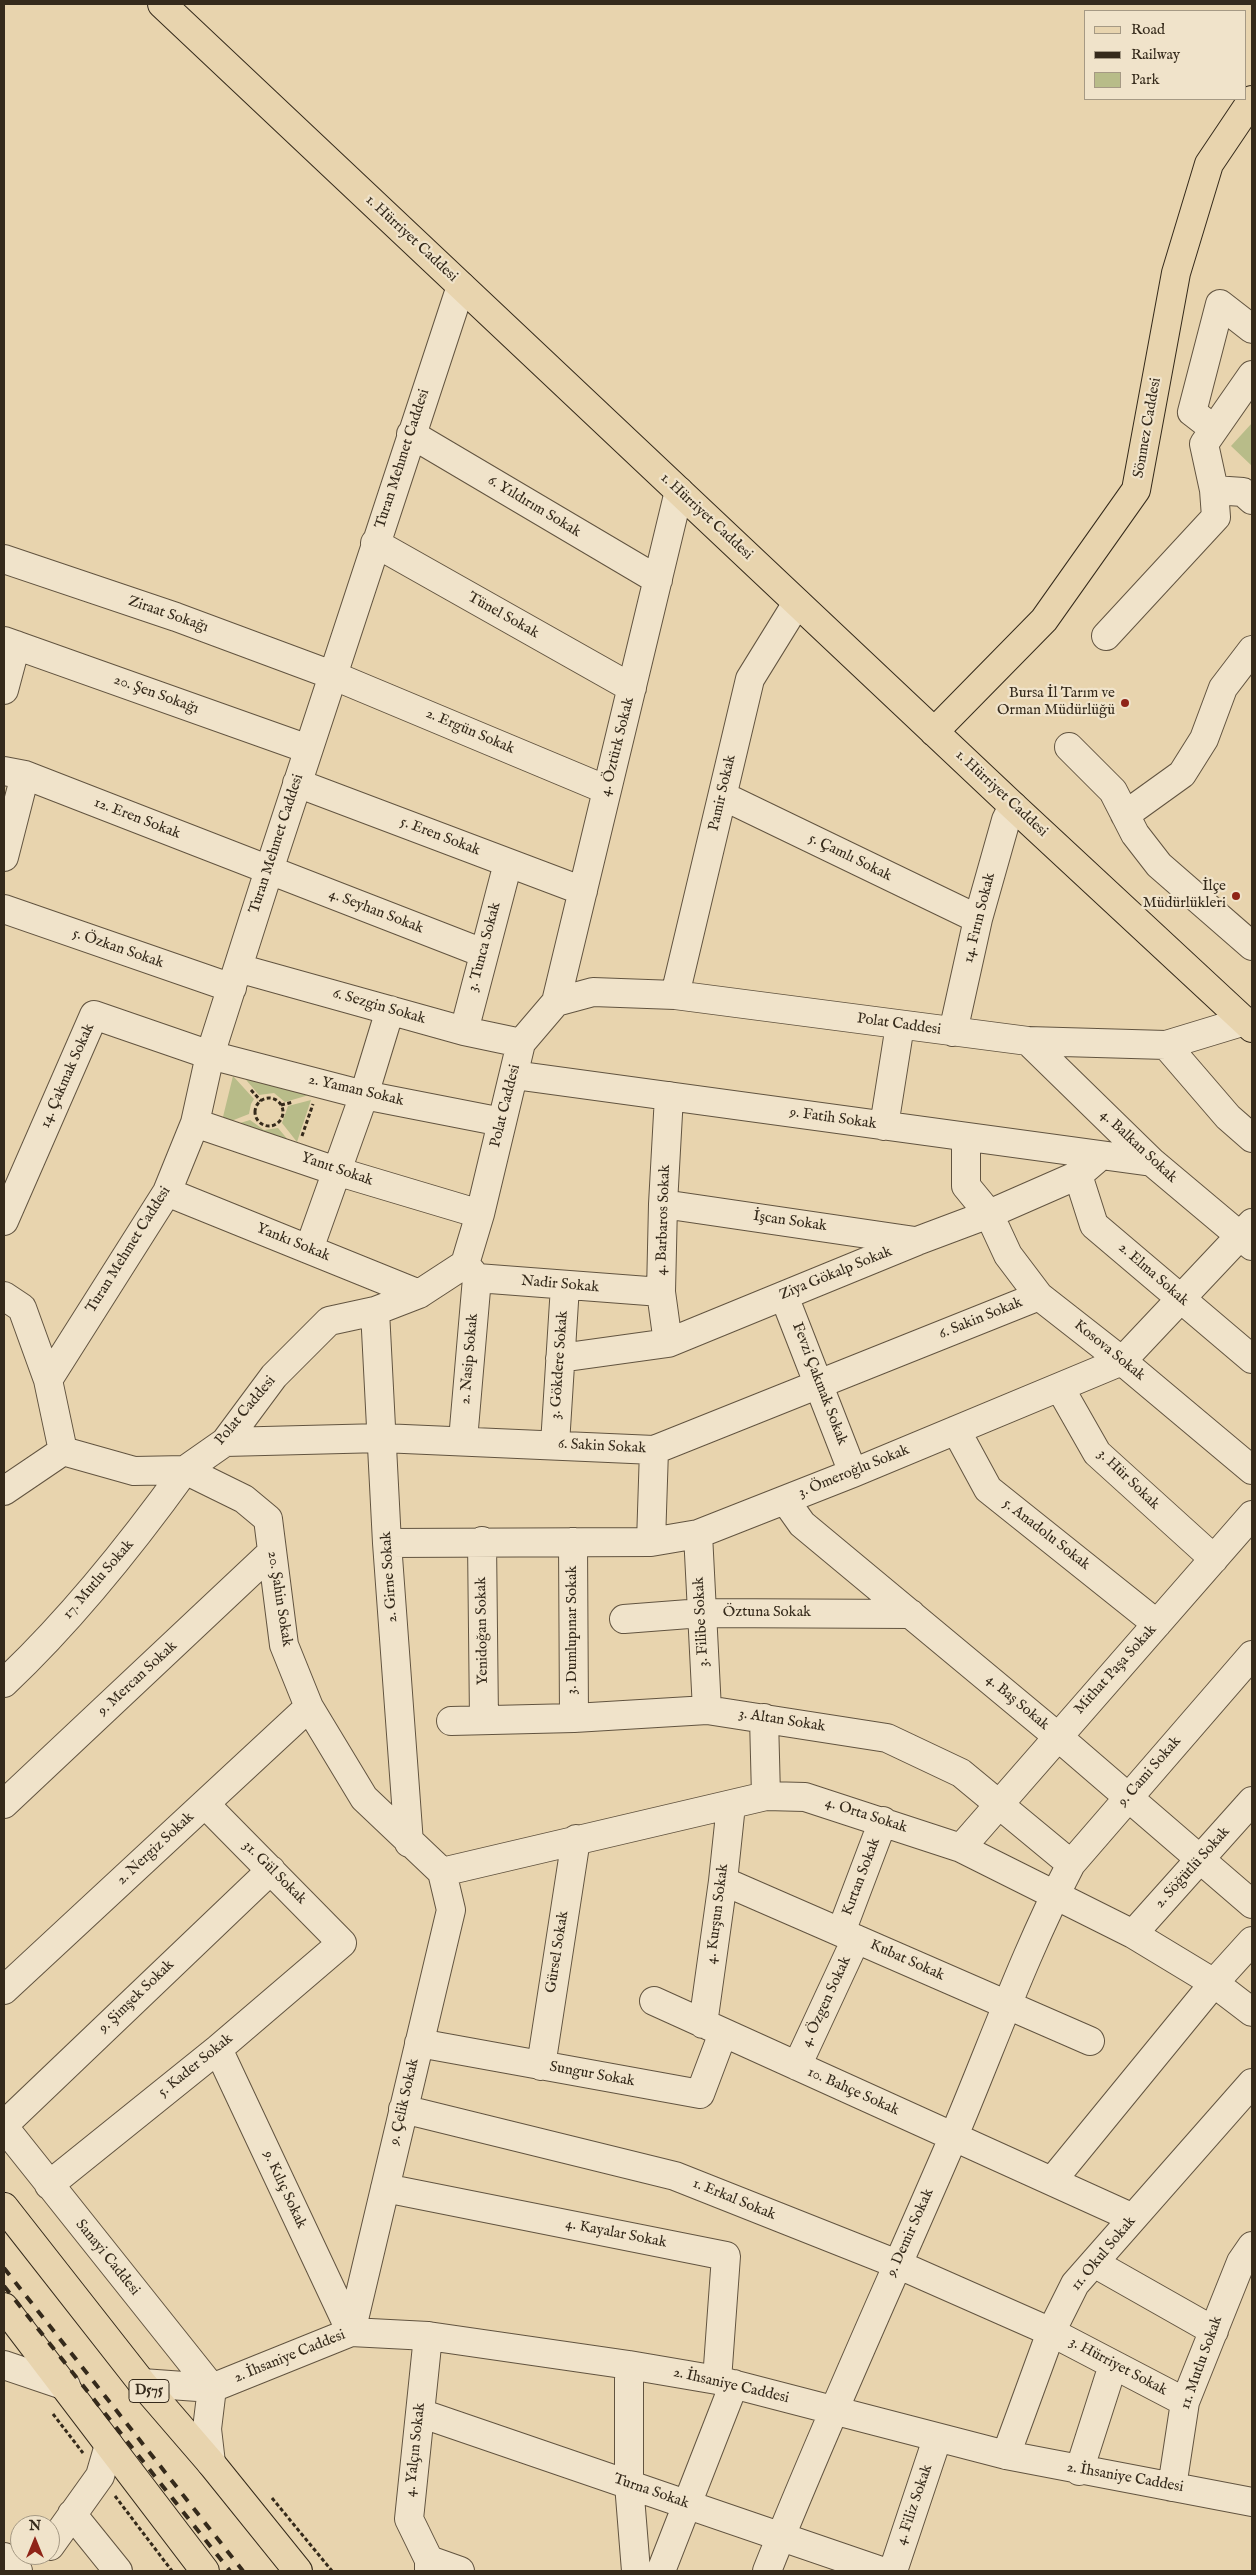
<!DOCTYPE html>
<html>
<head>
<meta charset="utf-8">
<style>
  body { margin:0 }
  #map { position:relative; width:1256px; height:2575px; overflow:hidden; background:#e8d4ae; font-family:"IM FELL English",serif }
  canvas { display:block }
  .frame { position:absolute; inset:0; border:5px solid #352a1b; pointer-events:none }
  .legend { position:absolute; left:1084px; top:10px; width:162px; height:90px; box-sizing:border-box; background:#f0e3ca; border:1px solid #a59984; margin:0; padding:6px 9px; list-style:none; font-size:15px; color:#352a1b }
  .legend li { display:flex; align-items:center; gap:10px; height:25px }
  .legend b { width:25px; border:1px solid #a59984 }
  .north { position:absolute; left:10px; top:2515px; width:50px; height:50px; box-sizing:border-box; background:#f0e3ca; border:1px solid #a59984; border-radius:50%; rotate:0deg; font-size:14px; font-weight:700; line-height:20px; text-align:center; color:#352a1b }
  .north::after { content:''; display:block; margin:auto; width:18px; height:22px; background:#8f2418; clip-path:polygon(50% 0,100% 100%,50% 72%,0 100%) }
</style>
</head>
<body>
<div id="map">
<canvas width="1256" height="2575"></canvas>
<div class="frame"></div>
<ul class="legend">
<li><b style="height:6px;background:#e8d4ae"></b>Road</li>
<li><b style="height:6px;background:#352a1b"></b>Railway</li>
<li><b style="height:14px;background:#b8bc89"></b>Park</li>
</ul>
<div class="north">N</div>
</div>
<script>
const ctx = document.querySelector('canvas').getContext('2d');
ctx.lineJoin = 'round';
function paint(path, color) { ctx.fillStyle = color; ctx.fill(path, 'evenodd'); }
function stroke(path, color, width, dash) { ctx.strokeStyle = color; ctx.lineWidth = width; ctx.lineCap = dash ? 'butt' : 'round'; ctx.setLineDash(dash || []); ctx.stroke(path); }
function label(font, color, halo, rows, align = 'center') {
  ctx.font = font + ' "IM FELL English",serif'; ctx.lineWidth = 4.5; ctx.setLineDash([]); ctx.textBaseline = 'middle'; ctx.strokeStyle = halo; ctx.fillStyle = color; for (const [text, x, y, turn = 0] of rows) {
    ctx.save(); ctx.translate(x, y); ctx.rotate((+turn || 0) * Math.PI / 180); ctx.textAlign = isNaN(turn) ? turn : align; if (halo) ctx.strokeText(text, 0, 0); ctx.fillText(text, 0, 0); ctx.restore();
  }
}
const green = new Path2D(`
  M1252,423V466L1231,446Z
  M241,1074L309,1095L285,1102L274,1093L259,1095Z
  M233,1076L254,1099L251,1104L249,1114L221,1125Z
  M311,1100L297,1142L282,1123L288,1106Z
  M250,1120L264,1130L278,1128L295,1148L224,1128Z`);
const path = new Path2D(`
  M251,1090L261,1101
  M255 1112a14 14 0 1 1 28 0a14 14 0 1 1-28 0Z
  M281,1105L293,1102
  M302,1136L313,1104
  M53,2414L83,2453
  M115,2496L172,2571
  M272,2498L332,2571`);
const minor = new Path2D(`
  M1214,429L1192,412L1220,304L1252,329
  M411,434L658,580
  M1214,490L1243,492L1252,500
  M375,543L632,688
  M4,559L176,617L332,675L607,790
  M1106,636L1216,517L1214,490L1204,444L1252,375
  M4,641L308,749
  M4,690L16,645
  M1069,747L1113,791L1135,834L1159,865L1252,946
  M4,771L25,775L483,953
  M297,783L583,891
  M723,796L978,919
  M1125,815L1182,774L1204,739L1223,688L1252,650
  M4,857L25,775
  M4,909L232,988
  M238,968L464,1031L521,1043
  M675,995L750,679L797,603
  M556,1002L679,491
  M464,1031L508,863
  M953,1032L978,919L1006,820L1013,806
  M1028,1041L1152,1162L1252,1246
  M1166,1045L1228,1117L1252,1138
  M514,1075L1152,1162
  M195,1123L336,1171L480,1214
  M884,1126L900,1025
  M966,1138V1186L989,1214L1008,1255L1039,1296L1122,1361L1252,1470
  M1078,1175L1094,1225L1252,1359
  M167,1192L419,1294
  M663,1204L915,1241
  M4,1221L94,1015L210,1055L364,1095L502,1122
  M309,1249L364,1095L390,1010
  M465,1264L477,1278L661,1292
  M4,1296L22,1308L48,1380L63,1451L134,1471L185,1470L225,1442L274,1376L329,1321L375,1311L419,1294L465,1264L480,1214L521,1043L556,1002L593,992L675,995L1028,1041L1166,1045L1245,1021
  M784,1296L853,1473
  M375,1311L387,1543L409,1843
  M668,1343L661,1292L663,1204L669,1096
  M560,1358L668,1343L917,1241L989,1214L1078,1175L1099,1157
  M48,1380L167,1192L195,1123L210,1055L269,870L461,286
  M1060,1388L1097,1453L1214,1559
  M956,1430L988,1489L1157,1624
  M463,1440L477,1278
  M225,1442L382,1438L654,1450L1039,1296
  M555,1444L565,1286
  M4,1491L63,1451
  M785,1500L802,1524L1057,1736L1252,1904
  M698,1534L707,1710
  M482,1541L484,1720
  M573,1542L574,1718
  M651,1542L654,1450
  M387,1543L651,1542L698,1534L853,1473L1122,1361L1252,1223
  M624,1619L702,1613L911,1614
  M4,1683C72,1619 131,1545 185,1470L244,1499L268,1519L284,1645L309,1707L364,1798L442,1872
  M764,1718L766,1796
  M451,1721L574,1718L707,1710L887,1738L961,1773L1071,1864
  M4,1804L271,1553
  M961,1848L1252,1515
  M442,1872L766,1796L805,1797L961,1848L1133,1934L1214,1983L1252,2012
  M723,1881L1090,2041
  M841,1932L883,1821
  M1133,1934L1252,1801
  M4,1990L309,1707
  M654,2001L1133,2218
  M703,2024L723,1881L731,1805
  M419,2043L700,2094L723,2033
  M218,2049L351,2332
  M541,2066L576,1839
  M797,2066L856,1939
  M403,2109L675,2176L897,2264L1051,2332L1185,2402
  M4,2125L271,1870
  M4,2127L212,2388L207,2429L211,2463
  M1052,2181L1214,1983L1252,1941
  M49,2185L218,2049L342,1943L205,1804
  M385,2188L726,2256L717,2380
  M1094,2263L1214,2331
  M351,2332L451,1910L442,1872
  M428,2336L409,2519L429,2560V2571
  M4,2365L66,2386
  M629,2365V2484L636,2571
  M142,2383L212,2388L351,2332L428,2336L629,2365L717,2380L1006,2455L1252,2502
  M420,2413L881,2571
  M1006,2455L1051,2332L1075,2284L1252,2083
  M1079,2471L1113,2365
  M1172,2487L1185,2402L1241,2262L1252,2246
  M72,2514L118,2571
  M50,2546L100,2476L109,2445
  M4,2557L18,2571
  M429,2560L460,2571
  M661,2571L734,2384
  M767,2571C825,2425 891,2282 953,2138C992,2046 1025,1952 1071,1864L1252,1655
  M893,2571L937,2439`);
const major = new Path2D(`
  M162,4L1013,806L1252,1028
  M934,732L1044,620L1136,490L1176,273L1209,164L1252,100`);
const highway = new Path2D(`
  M4,2207L142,2383L211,2463L298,2571
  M4,2307L205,2571`);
const rail = new Path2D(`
  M4,2268L243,2571
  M4,2286L230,2571`);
const markers = [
  [1125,703,5,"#8f2418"],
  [1236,896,5,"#8f2418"]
];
const shields = [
  [149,2391,40]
];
const shieldNames = [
  ["D575",149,2391]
];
const streetNames = [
  ["1. Hürriyet Caddesi",411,239,43],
  ["Sönmez Caddesi",1148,428,-80],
  ["Turan Mehmet Caddesi",403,459,-72],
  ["6. Yıldırım Sokak",534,507,31],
  ["1. Hürriyet Caddesi",706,517,43],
  ["Ziraat Sokağı",168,615,19],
  ["Tünel Sokak",503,616,29],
  ["20. Şen Sokağı",156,695,20],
  ["2. Ergün Sokak",470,732,23],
  ["4. Öztürk Sokak",618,747,-76],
  ["Pamir Sokak",723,793,-77],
  ["1. Hürriyet Caddesi",1001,794,43],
  ["12. Eren Sokak",137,819,21],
  ["5. Eren Sokak",440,837,21],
  ["Turan Mehmet Caddesi",277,844,-72],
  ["5. Çamlı Sokak",850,858,26],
  ["4. Seyhan Sokak",376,912,21],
  ["14. Fırın Sokak",980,918,-76],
  ["3. Tunca Sokak",485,947,-75],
  ["5. Özkan Sokak",118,949,19],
  ["6. Sezgin Sokak",379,1007,16],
  ["Polat Caddesi",899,1025,8],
  ["14. Çakmak Sokak",68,1076,-66],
  ["2. Yaman Sokak",356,1091,13],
  ["Polat Caddesi",506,1106,-76],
  ["9. Fatih Sokak",833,1119,8],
  ["4. Balkan Sokak",1138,1147,43],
  ["Yanıt Sokak",337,1170,19],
  ["4. Barbaros Sokak",664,1220,-88],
  ["İşcan Sokak",790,1222,8],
  ["Yankı Sokak",293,1243,22],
  ["Turan Mehmet Caddesi",129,1250,-58],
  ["Ziya Gökalp Sokak",836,1274,-22],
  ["2. Elma Sokak",1153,1275,41],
  ["Nadir Sokak",560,1285,5],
  ["6. Sakin Sokak",981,1319,-22],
  ["Kosova Sokak",1109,1351,39],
  ["2. Nasip Sokak",470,1359,-85],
  ["3. Gökdere Sokak",560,1365,-86],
  ["Fevzi Çakmak Sokak",819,1384,69],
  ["Polat Caddesi",246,1411,-50],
  ["6. Sakin Sokak",602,1447,3],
  ["3. Ömeroğlu Sokak",854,1472,-22],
  ["3. Hür Sokak",1128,1480,44],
  ["5. Anadolu Sokak",1046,1535,38],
  ["2. Girne Sokak",390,1577,-94],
  ["17. Mutlu Sokak",99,1580,-49],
  ["20. Şahin Sokak",279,1599,81],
  ["Öztuna Sokak",767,1613],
  ["3. Filibe Sokak",702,1622,-93],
  ["3. Dumlupınar Sokak",573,1630,-90],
  ["Yenidoğan Sokak",483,1631,-91],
  ["Mithat Paşa Sokak",1116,1670,-48],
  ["9. Mercan Sokak",138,1679,-43],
  ["4. Baş Sokak",1017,1703,40],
  ["3. Altan Sokak",782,1721,9],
  ["9. Cami Sokak",1150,1772,-49],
  ["4. Orta Sokak",866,1816,18],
  ["2. Nergiz Sokak",156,1849,-43],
  ["2. Söğütlü Sokak",1193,1868,-48],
  ["31. Gül Sokak",274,1873,45],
  ["Kırtan Sokak",862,1877,-69],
  ["4. Kurşun Sokak",718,1914,-83],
  ["Gürsel Sokak",558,1952,-81],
  ["Kubat Sokak",907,1961,24],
  ["9. Şimşek Sokak",137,1997,-44],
  ["4. Özgen Sokak",827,2002,-65],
  ["5. Kader Sokak",196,2066,-39],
  ["Sungur Sokak",592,2075,10],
  ["10. Bahçe Sokak",853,2092,24],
  ["9. Çelik Sokak",405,2102,-77],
  ["9. Kılıç Sokak",284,2190,65],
  ["1. Erkal Sokak",734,2200,22],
  ["9. Demir Sokak",911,2233,-66],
  ["4. Kayalar Sokak",616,2234,11],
  ["11. Okul Sokak",1104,2254,-50],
  ["Sanayi Caddesi",107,2258,51],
  ["2. İhsaniye Caddesi",290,2357,-22],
  ["11. Mutlu Sokak",1202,2363,-70],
  ["3. Hürriyet Sokak",1118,2367,28],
  ["2. İhsaniye Caddesi",731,2386,13],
  ["4. Yalçın Sokak",416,2450,-84],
  ["2. İhsaniye Caddesi",1125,2478,10],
  ["Turna Sokak",651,2492,19],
  ["4. Filiz Sokak",915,2505,-71]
];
const poiNames = [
  ["Bursa İl Tarım ve",1115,694],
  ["Orman Müdürlüğü",1115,711],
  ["İlçe",1226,887],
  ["Müdürlükleri",1226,904]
];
paint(green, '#b8bc89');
stroke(minor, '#625440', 30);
stroke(major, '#352a1b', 30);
stroke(highway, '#352a1b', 30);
stroke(path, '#352a1b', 3, [4, 2.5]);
stroke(minor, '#f0e3ca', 28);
stroke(major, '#e8d4ae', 28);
stroke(highway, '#e8d4ae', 28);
stroke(rail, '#352a1b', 4, [9, 9]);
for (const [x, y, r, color] of markers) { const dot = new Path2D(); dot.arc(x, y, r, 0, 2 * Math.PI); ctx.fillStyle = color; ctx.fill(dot); stroke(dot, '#f0e3ca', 2); }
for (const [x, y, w] of shields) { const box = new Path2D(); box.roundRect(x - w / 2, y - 11.5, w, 23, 4); ctx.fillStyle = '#f0e3ca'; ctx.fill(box); stroke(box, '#352a1b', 1); }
label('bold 14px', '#352a1b', null, shieldNames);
label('15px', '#352a1b', '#f0e3ca', streetNames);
label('15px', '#352a1b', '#f0e3ca', poiNames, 'right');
</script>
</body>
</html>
